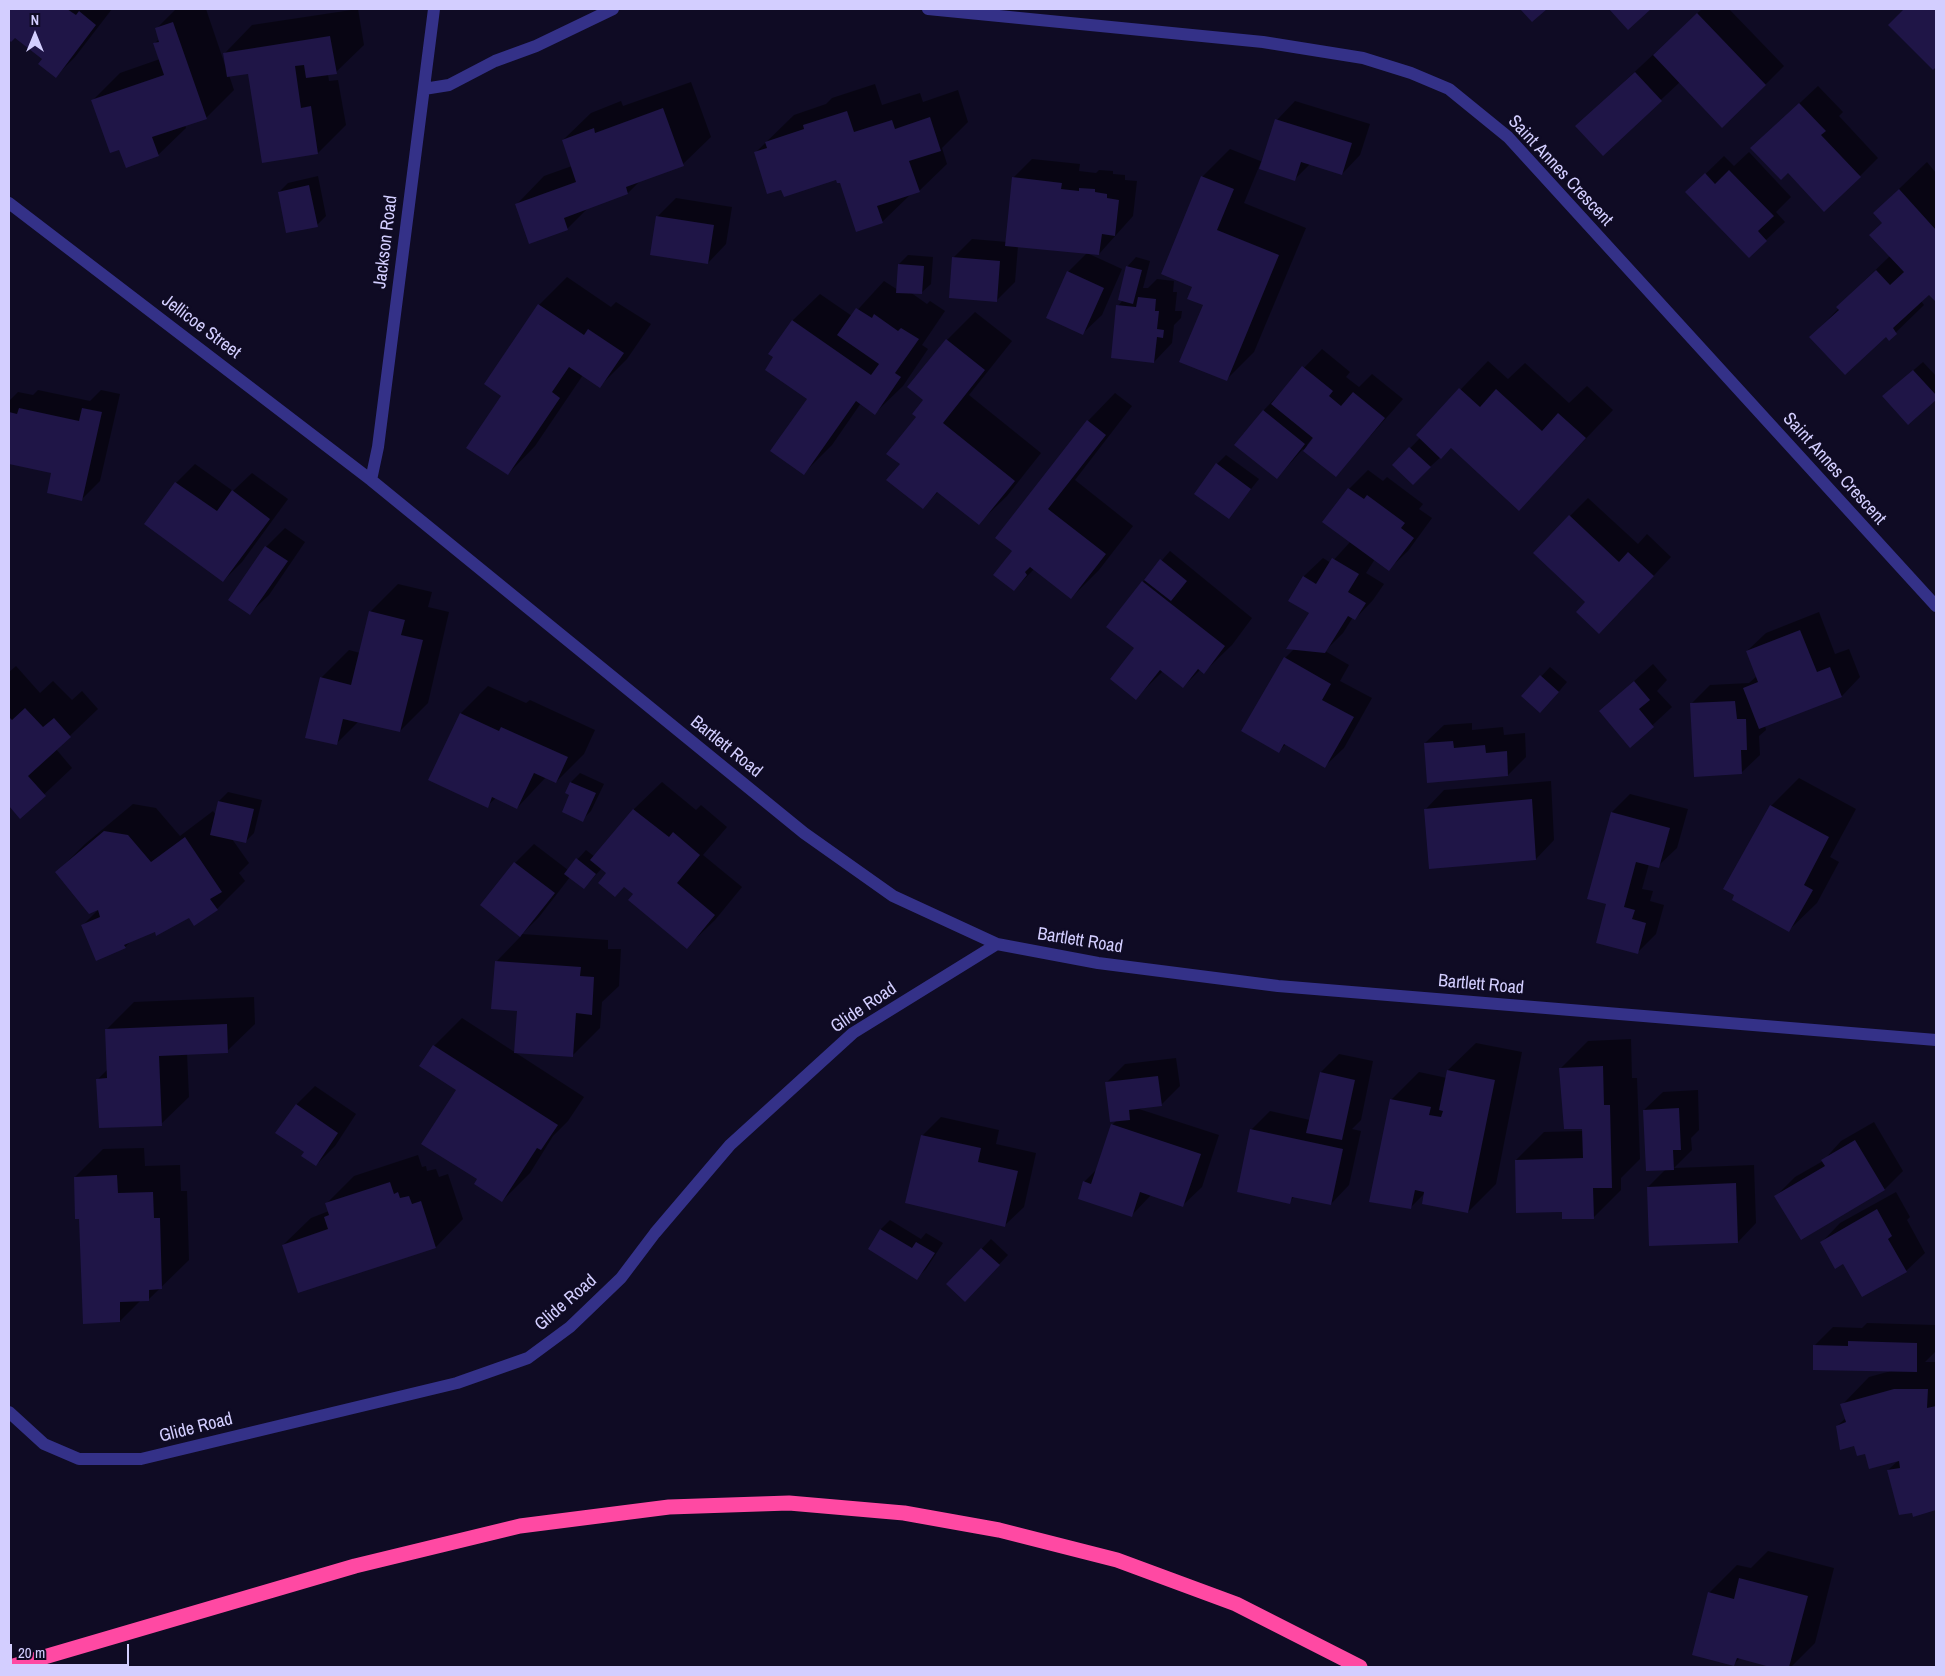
<!DOCTYPE html>
<html>
<head>
<meta charset="utf-8">
<style>
  body { margin:0 }
  #map { position:relative; width:1945px; height:1676px; overflow:hidden; background:#0f0b24; font-family:"Archivo Narrow",sans-serif }
  canvas { display:block }
  .frame { position:absolute; inset:0; border:10px solid #d3ceff; pointer-events:none }
  .north { position:absolute; left:10px; top:10px; width:50px; height:50px; -webkit-text-stroke:4px #0f0b24; paint-order:stroke; rotate:0deg; font-size:14px; font-weight:700; line-height:20px; text-align:center; color:#d3ceff }
  .north::after { content:''; display:block; margin:auto; width:18px; height:22px; background:#d3ceff; clip-path:polygon(50% 0,100% 100%,50% 72%,0 100%) }
  .scale { position:absolute; left:10px; top:1644px; width:119px; height:22px; box-sizing:border-box; border:2px solid #d3ceff; border-top:0; padding-left:6px; font-size:15px; line-height:18px; white-space:nowrap; color:#d3ceff; -webkit-text-stroke:4px #0f0b24; paint-order:stroke }
</style>
</head>
<body>
<div id="map">
<canvas width="1945" height="1676"></canvas>
<div class="frame"></div>
<div class="north">N</div>
<div class="scale">20 m</div>
</div>
<script>
const ctx = document.querySelector('canvas').getContext('2d');
ctx.lineJoin = 'round';
function paint(path, color) { ctx.fillStyle = color; ctx.fill(path, 'evenodd'); }
function stroke(path, color, width, dash) { ctx.strokeStyle = color; ctx.lineWidth = width; ctx.lineCap = dash ? 'butt' : 'round'; ctx.setLineDash(dash || []); ctx.stroke(path); }
function label(font, color, halo, rows, align = 'center') {
  ctx.font = font + ' "Archivo Narrow",sans-serif'; ctx.lineWidth = 5; ctx.setLineDash([]); ctx.textBaseline = 'middle'; ctx.strokeStyle = halo; ctx.fillStyle = color; for (const [text, x, y, turn = 0] of rows) {
    ctx.save(); ctx.translate(x, y); ctx.rotate((+turn || 0) * Math.PI / 180); ctx.textAlign = isNaN(turn) ? turn : align; if (halo) ctx.strokeText(text, 0, 0); ctx.fillText(text, 0, 0); ctx.restore();
  }
}
const shadow = new Path2D(`
  M9,9H112L75,57L56,76L44,58L15,36L11,41L9,39Z
  M176,9H206L225,65V53L252,25L358,9L364,45L336,72L328,74L329,81L338,80L346,125L318,153L249,72L229,75L234,90L206,118L185,125L186,128L158,155L120,149L93,100L120,73L160,59L154,44L159,39L156,29Z
  M1702,9H1729L1784,66L1765,85L1680,82L1603,154L1596,108Z
  M1906,9H1936V65L1933,69L1889,25Z
  M691,82L711,137L683,164L642,179L628,193L588,208L567,229L517,204L544,176L572,166L563,140L591,113L621,101L623,106Z
  M875,84L882,105L920,93L923,102L958,90L968,122L942,148L947,164L919,191L911,194L882,222L837,178L782,188L755,153L794,115L826,104L832,98Z
  M1818,86L1843,112L1839,116L1878,158L1860,176L1771,130Z
  M1295,101L1370,124L1360,155L1342,174L1310,164L1295,179L1261,162L1244,203L1306,228L1254,352L1227,379L1204,304L1194,286L1202,177L1230,149L1263,162L1277,120Z
  M1749,152L1791,197L1776,212L1785,222L1749,256L1687,192L1724,156L1734,166Z
  M1032,159L1080,164L1079,171L1096,173L1099,170L1113,171V174L1125,175V180L1137,181L1133,216L1099,254L1018,246L1015,282L996,301L953,258L972,239L1007,242L1013,178Z
  M1927,162L1936,173V298L1935,300L1929,294L1921,301L1924,305L1889,339L1887,336L1811,337L1839,308L1837,307L1890,256L1883,222L1874,213Z
  M318,176L326,216L317,225L279,192L288,183Z
  M676,198L732,207L726,244L708,263L657,217Z
  M1087,253L1122,269L1102,315L1083,333L1068,272Z
  M908,255L933,257L931,284L921,293L910,292L927,304L930,301L945,311L922,345L928,349L903,386L875,413L861,403L832,445L804,473L809,399L792,321L820,294L852,316L884,281L898,290L899,264Z
  M1136,257L1150,261L1143,288H1148L1157,279L1174,281L1173,292H1177L1175,311H1182L1181,318L1174,325L1172,343L1154,362L1118,306L1123,300L1127,267Z
  M567,277L611,307L616,302L651,324L627,359L600,386L583,375L535,446L508,474L503,396L539,305Z
  M975,312L1012,341L969,395L1041,453L1007,496L979,523L939,491L922,508L901,464L925,400L909,387L947,340Z
  M1322,349L1350,372L1346,377L1359,387L1372,374L1403,399L1335,476L1303,449L1277,478L1236,445L1264,410ZM1313,437L1315,438L1309,446L1307,445Z
  M1488,361L1508,379L1525,363L1569,403L1587,386L1613,410L1519,509L1452,447L1422,474L1394,465L1420,438L1417,435Z
  M1923,362L1936,376V398L1908,423L1893,388Z
  M38,390L90,401L101,390L120,394L100,481L82,499L52,472L9,463V401L18,392L33,395Z
  M1115,393L1132,406L1075,480L1133,526L1099,570L1071,598L1034,569L1014,590V550L1088,421Z
  M1226,455L1259,479L1228,518L1217,464Z
  M195,464L233,491L252,473L288,499L242,562L223,581L146,524L176,483Z
  M1368,470L1383,481L1387,477L1423,504L1419,509L1432,518L1408,551L1389,569L1375,559L1366,573L1384,584L1373,600L1355,619L1353,617L1343,633L1325,651L1349,665L1340,681L1372,698L1344,748L1325,766L1286,744L1279,751L1285,658L1294,649L1310,613L1290,600L1304,576L1323,558L1331,563L1351,541L1324,522L1349,489Z
  M1588,498L1638,544L1647,534L1671,557L1618,614L1587,602L1570,516Z
  M285,528L305,542L269,595L250,613L266,547Z
  M1170,551L1252,618L1232,645L1204,672L1200,670L1183,687L1163,671L1136,698L1135,648L1143,582Z
  M398,584L432,592L428,607L449,612L428,703L400,731L359,721L336,744L321,678L349,650L360,653L370,612Z
  M1819,612L1835,654L1849,649L1860,677L1842,696L1765,725L1766,730L1759,736L1760,755L1741,773L1692,703L1710,685L1749,683L1757,676L1747,651L1766,633Z
  M1653,664L1667,680L1657,691L1672,707L1630,746L1600,712Z
  M16,666L40,693L53,681L72,700L82,691L98,709L56,749L72,768L20,817L9,805V672Z
  M1550,667L1567,682L1549,703L1523,696Z
  M488,686L526,703L530,700L595,730L584,754L556,782L546,777L517,808L496,798L487,806L461,713Z
  M1472,723V730L1503,727L1504,735L1525,733L1526,757L1508,775L1425,743L1444,725Z
  M580,773L604,784L591,811L582,820L571,795L567,793L571,782Z
  M1799,778L1856,809L1830,857L1839,862L1817,903L1789,930L1771,806Z
  M1551,781L1554,840L1536,859L1426,809L1444,790Z
  M662,782L696,810L701,805L727,827L703,855L742,887L715,920L687,947L635,894L602,868L584,888L570,877L539,917L522,934L608,940V949H621L619,986L602,1002L600,1028L572,1056L518,1010L496,962L521,936L481,905L515,863L534,844L568,870L586,850L595,857L634,809Z
  M228,792L262,800L254,833L245,842L232,839L249,863L239,873L245,881L217,909L195,924L189,917L131,941L125,947L82,926L100,908L57,872L85,844L133,804L156,808L180,836L213,811L216,815L219,801Z
  M1630,794L1688,809L1677,848L1658,866L1649,864L1642,889L1653,891L1650,901L1664,905L1656,934L1637,953L1608,903L1612,812Z
  M254,997L255,1024L227,1051L187,1053L189,1097L161,1124L98,1079L108,1069L106,1030L134,1002Z
  M462,1018L584,1097L568,1121L553,1136L530,1173L502,1201L479,1179L458,1090L421,1066L434,1046Z
  M1631,1039L1632,1078H1637L1640,1159L1621,1178V1190L1594,1217L1563,1211L1516,1160L1544,1132L1583,1131L1561,1068L1588,1041Z
  M1476,1043L1522,1052L1496,1184L1468,1212L1425,1193L1410,1208L1391,1100L1419,1072L1447,1078L1448,1070Z
  M1339,1054L1373,1061L1361,1120L1352,1129L1361,1131L1349,1185L1331,1204L1295,1196L1289,1202L1251,1130L1270,1111L1310,1120L1321,1072Z
  M1176,1058L1180,1086L1161,1105L1139,1109L1219,1135L1202,1187L1183,1205L1151,1195L1132,1215L1084,1182L1097,1169L1112,1125L1117,1120L1106,1083L1125,1064Z
  M315,1086L356,1114L335,1146L316,1165L305,1152L296,1105Z
  M1698,1090L1699,1130L1691,1138L1692,1150L1674,1168L1754,1165L1756,1223L1738,1242L1648,1187L1666,1169L1644,1110L1663,1092Z
  M941,1117L999,1130L996,1144L1036,1153L1024,1207L1005,1225L907,1202L923,1135Z
  M1874,1122L1903,1171L1885,1189L1776,1196L1795,1177L1823,1161L1841,1141Z
  M144,1148L145,1166L180,1165L181,1191H187L189,1260L149,1299L141,1300L120,1321L80,1218L75,1177L103,1149Z
  M418,1155L422,1167L426,1166L427,1171L436,1169L439,1177L448,1174L463,1219L436,1247L283,1245L311,1218L329,1211L327,1203L354,1176Z
  M1896,1192L1910,1217L1907,1220L1925,1253L1906,1271L1843,1262L1822,1242L1840,1223Z
  M890,1220L921,1239L926,1233L943,1243L926,1269L917,1278L869,1248L881,1229Z
  M991,1239L1008,1255L974,1291L948,1284Z
  M1867,1323L1935,1325V1352L1925,1362H1936V1509L1914,1515L1888,1470L1900,1459L1866,1453L1837,1426L1846,1418L1842,1405L1869,1377L1891,1371L1814,1346L1833,1327L1862,1328Z
  M1768,1551L1834,1568L1815,1643L1791,1667H1775L1740,1658L1734,1664L1709,1593L1737,1565L1751,1568Z`);
const building = new Path2D(`
  M9,9H67L76,15L79,11L96,25L56,78L38,64L42,59L15,38L11,42L9,40Z
  M1520,9H1547L1532,22Z
  M1609,9H1651L1628,30Z
  M1904,9H1936V67L1933,70L1888,25Z
  M1697,13L1766,85L1722,128L1653,55Z
  M173,22L207,119L152,137L159,156L126,168L119,150L110,153L91,100L164,75L153,43L159,42L155,28Z
  M330,36L337,74L306,78L304,65L295,66L301,108L311,106L318,154L262,163L248,74L227,77L223,53Z
  M1635,72L1662,101L1603,156L1575,126Z
  M1799,103L1826,131L1821,135L1861,177L1824,212L1788,173L1781,180L1750,148Z
  M663,108L684,166L626,187L628,194L564,218L568,230L529,244L515,204L576,182L562,140L594,128L595,133Z
  M847,111L854,132L892,120L895,129L930,117L941,151L909,161L920,192L877,206L883,223L856,232L840,183H837L836,180L784,197L781,190L767,194L754,152L767,148L765,142L804,129L803,125Z
  M1275,119L1352,143L1342,175L1301,162L1295,181L1259,169Z
  M1729,170L1774,216L1758,231L1767,241L1749,258L1685,192L1705,173L1715,184Z
  M1201,176L1234,189L1217,230L1279,255L1227,381L1179,362L1203,305L1187,299L1192,287L1161,274Z
  M1012,177L1062,183L1061,189L1079,191V188L1095,189V192L1107,194V198L1119,200L1115,236L1102,234L1099,255L1005,246Z
  M309,185L318,227L286,233L278,192Z
  M1899,189L1936,230V300L1935,301L1929,295L1893,328L1897,334L1889,341L1886,337L1845,375L1809,337L1839,310L1836,307L1876,270L1890,285L1904,272L1869,235L1882,223L1873,213Z
  M656,216L714,225L708,264L650,255Z
  M952,257L1000,261L997,302L949,298Z
  M898,264L924,266L922,294L896,293Z
  M1126,266L1142,270L1133,304L1118,300Z
  M1067,271L1104,288L1083,335L1046,318Z
  M1138,297L1156,299L1155,311H1159L1157,329L1164,330L1163,338L1157,337L1154,363L1111,358L1116,305L1136,307Z
  M538,304L584,335L588,329L624,353L600,388L569,367L552,392L560,398L508,475L466,448L501,396L484,384Z
  M856,308L872,318L874,314L898,331L901,328L919,339L895,373L901,377L875,415L856,401L804,475L770,451L807,399L765,370L773,357L768,354L792,320L871,375L879,364L837,335Z
  M946,339L985,370L943,423L1015,481L979,525L937,492L923,509L886,480L900,464L886,454L916,417L912,414L923,400L907,387Z
  M1302,366L1333,391L1329,396L1341,406L1353,392L1385,418L1336,477L1303,451L1313,438L1271,404Z
  M1913,370L1936,395V400L1908,425L1882,396Z
  M1459,388L1480,407L1496,389L1542,431L1558,413L1586,438L1519,511L1451,448L1441,459L1416,435Z
  M19,408L79,421L82,408L102,412L82,501L47,493L51,473L9,464V412L17,414Z
  M1263,410L1305,444L1277,479L1234,445Z
  M1087,420L1106,435L1048,509L1106,554L1071,599L1030,567L1025,572L1027,575L1014,591L993,575L1012,551L995,538Z
  M1409,447L1431,467L1413,485L1392,465Z
  M1216,463L1251,489L1229,519L1194,494Z
  M175,482L217,511L232,490L270,519L223,582L144,524Z
  M1348,488L1364,499L1367,495L1405,523L1401,528L1414,538L1389,571L1322,522Z
  M1569,515L1619,562L1628,552L1654,576L1599,634L1576,612L1585,602L1533,553Z
  M265,546L288,561L250,615L228,600Z
  M1332,558L1359,574L1348,592L1366,603L1355,620L1348,616L1325,653L1286,649L1309,613L1288,601L1303,576L1316,584Z
  M1160,559L1187,581L1171,601L1144,580Z
  M1142,581L1225,646L1204,674L1198,669L1183,688L1160,670L1136,700L1110,679L1134,648L1106,627Z
  M369,611L405,620L401,635L423,640L400,732L343,719L337,745L305,738L320,677L351,685Z
  M1800,630L1817,672L1830,667L1842,697L1759,729L1743,688L1758,682L1746,651Z
  M1284,657L1331,684L1322,700L1354,717L1325,768L1284,744L1279,753L1241,731Z
  M1540,675L1559,692L1540,713L1521,696Z
  M1634,681L1650,700L1639,709L1654,727L1630,748L1599,711Z
  M1735,701L1737,719H1746L1747,750H1741L1742,774L1694,777L1690,703Z
  M25,708L43,727L54,718L71,737L28,776L46,796L20,819L9,806V717L12,720Z
  M460,713L499,731L501,727L568,757L556,783L534,773L517,809L492,797L488,808L428,780Z
  M1453,741L1454,748L1485,745L1486,753L1507,751L1508,776L1427,783L1424,743Z
  M570,782L596,793L583,822L562,812L569,795L565,793Z
  M1532,799L1536,860L1429,869L1424,809Z
  M218,801L254,809L246,843L210,835Z
  M1770,805L1829,837L1804,885L1813,890L1789,932L1732,900L1734,895L1723,889Z
  M633,809L669,837L673,832L700,855L677,883L715,915L687,949L628,900L633,894L624,887L615,897L598,883L606,873L590,860Z
  M1611,812L1670,828L1659,868L1636,862L1624,907L1635,910L1632,919L1646,923L1638,954L1596,943L1606,904L1587,899Z
  M104,831L128,835L151,862L185,837L222,892L210,899L218,910L194,926L189,918L156,936L155,932L124,945L126,948L96,961L81,925L100,917L98,910L89,914L55,872Z
  M576,858L596,874L584,889L564,874Z
  M514,862L555,893L520,937L480,905Z
  M495,961L581,967L580,976L594,977L592,1015L576,1013L573,1057L514,1053L517,1011L491,1009Z
  M227,1024L228,1053L159,1056L162,1126L99,1128L96,1079L107,1078L105,1029Z
  M433,1045L558,1125L541,1150L537,1148L502,1202L474,1184L477,1179L421,1144L456,1090L419,1066Z
  M1603,1066L1604,1105H1610L1612,1188H1593L1594,1219H1562V1212L1516,1213L1515,1160L1583,1158L1582,1129H1564L1559,1068Z
  M1447,1070L1495,1080L1468,1213L1422,1204L1424,1192L1415,1190L1411,1209L1369,1202L1390,1099L1431,1107L1429,1115L1441,1117L1443,1111L1439,1110Z
  M1320,1072L1355,1080L1342,1140L1306,1133Z
  M1158,1076L1162,1106L1129,1110L1130,1120L1110,1122L1105,1082Z
  M296,1104L338,1133L316,1166L301,1156L304,1152L275,1133Z
  M1679,1108L1681,1150H1673L1674,1170L1646,1171L1643,1110Z
  M1111,1124L1201,1154L1183,1207L1140,1192L1132,1217L1078,1199L1083,1181L1091,1184Z
  M1250,1129L1343,1149L1331,1205L1292,1197L1290,1204L1237,1192Z
  M921,1135L981,1148L978,1162L1018,1171L1005,1227L905,1203Z
  M1855,1140L1885,1190L1801,1240L1774,1196L1825,1166L1821,1160Z
  M117,1175L118,1193L153,1192L154,1218H160L162,1289L149,1290V1301L120,1302V1322L83,1324L79,1219H75L74,1177Z
  M390,1182L394,1194L398,1192L400,1198L409,1196L412,1204L421,1201L436,1248L298,1293L282,1245L328,1229L324,1217L329,1215L325,1203Z
  M1736,1183L1738,1243L1649,1246L1647,1187Z
  M1877,1209L1892,1236L1888,1239L1907,1272L1862,1297L1843,1264L1835,1269L1820,1242Z
  M880,1229L912,1248L916,1242L935,1253L917,1280L868,1249Z
  M981,1248L1000,1265L965,1302L946,1284Z
  M1848,1341L1917,1343V1372L1813,1370V1345L1848,1346Z
  M1894,1389H1928L1927,1408L1936,1406V1510L1913,1517L1912,1513L1899,1515L1887,1470L1900,1468L1899,1461L1869,1469L1865,1454L1857,1456L1854,1446L1840,1450L1836,1426L1846,1422L1840,1404Z
  M1739,1578L1808,1596L1789,1667H1770L1737,1658L1734,1666L1692,1655L1708,1592L1734,1599Z`);
const street = new Path2D(`
  M928,9L1263,42L1363,58L1411,73L1449,89L1508,137L1936,606
  M424,89L449,85L495,61L536,46L613,9
  M9,203L371,480L804,833L893,896L997,944L1098,963L1278,986L1936,1040
  M371,480L378,447L434,9
  M9,1412L44,1444L79,1459H141L457,1383L528,1358L570,1327L621,1278L655,1233L730,1145L853,1033L997,944`);
const highway = new Path2D(`
  M10,1667L355,1566L520,1526L669,1507L789,1503L904,1513L999,1530L1117,1560L1236,1604L1360,1667`);
const streetNames = [
  ["Saint Annes Crescent",1560,171,47],
  ["Jackson Road",386,242,-83],
  ["Jellicoe Street",201,327,37],
  ["Saint Annes Crescent",1834,469,48],
  ["Bartlett Road",726,747,39],
  ["Bartlett Road",1080,941,9],
  ["Bartlett Road",1481,985,5],
  ["Glide Road",864,1008,-34],
  ["Glide Road",566,1303,-41],
  ["Glide Road",196,1428,-14]
];
paint(shadow, '#0007');
paint(building, '#1f1547');
stroke(street, '#343188', 12);
stroke(highway, '#ff49a3', 15);
label('18px', '#d3ceff', '#0f0b24', streetNames);
</script>
</body>
</html>
